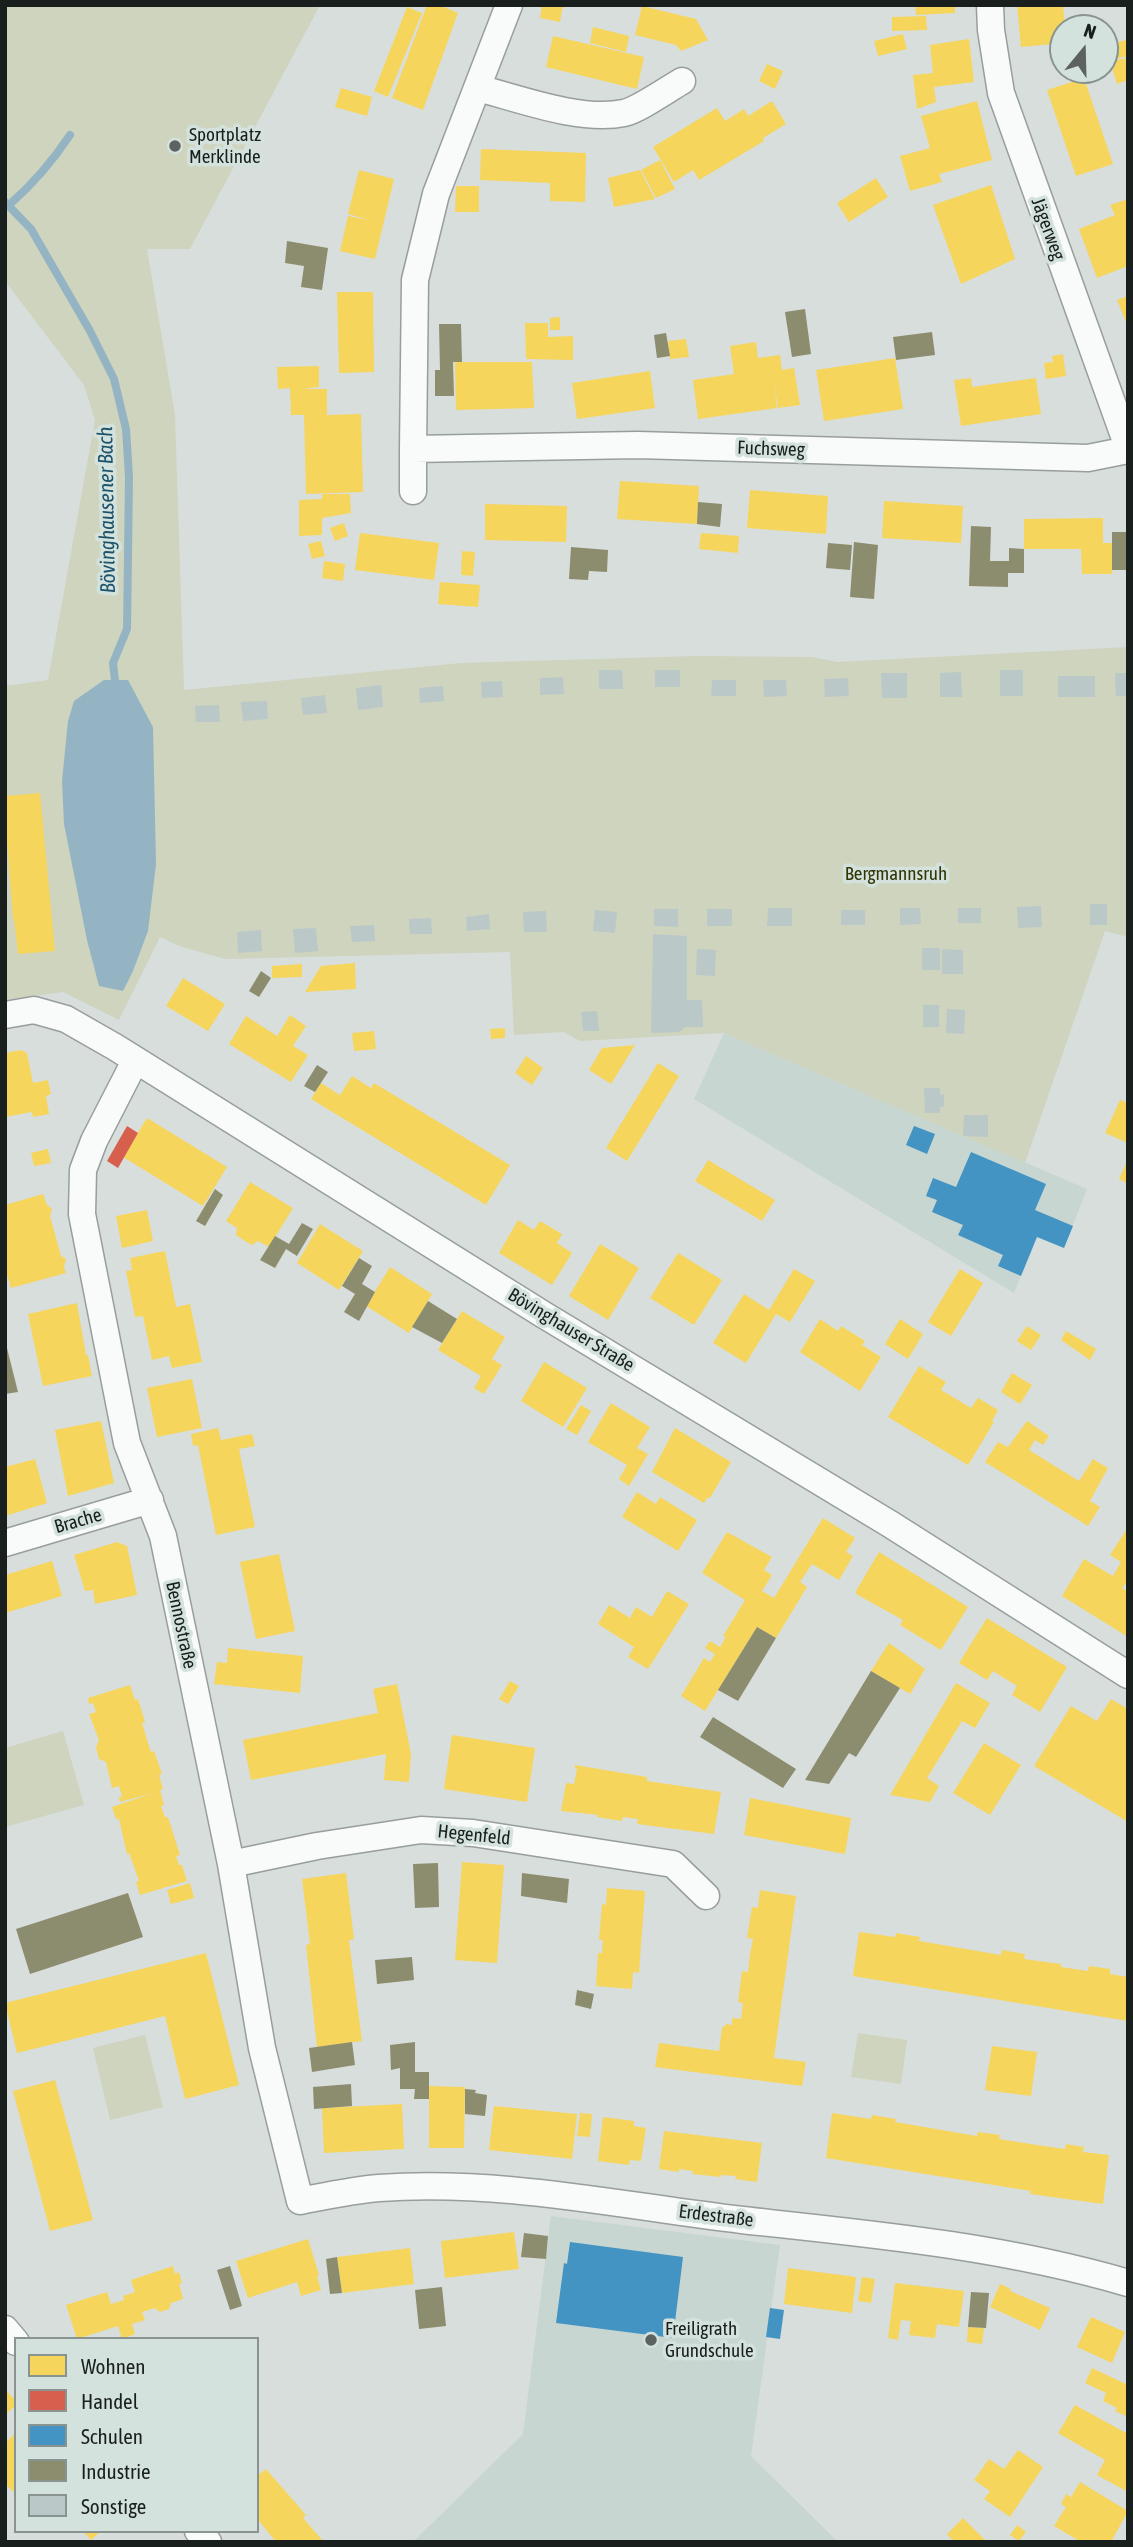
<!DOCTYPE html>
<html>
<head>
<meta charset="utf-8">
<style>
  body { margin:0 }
  #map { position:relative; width:1133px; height:2547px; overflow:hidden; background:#d8dedc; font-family:"Asap Condensed",sans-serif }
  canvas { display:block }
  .frame { position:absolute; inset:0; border:7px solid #191f1d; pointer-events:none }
  .legend { position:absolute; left:14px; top:2337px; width:245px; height:196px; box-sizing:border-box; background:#d4e2dd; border:2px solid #899490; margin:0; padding:9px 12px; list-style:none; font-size:21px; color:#191f1d }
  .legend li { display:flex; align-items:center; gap:14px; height:35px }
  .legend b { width:35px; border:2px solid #899490 }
  .north { position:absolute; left:1049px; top:14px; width:70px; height:70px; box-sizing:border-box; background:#d4e2dd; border:2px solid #899490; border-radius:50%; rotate:19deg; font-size:19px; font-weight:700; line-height:28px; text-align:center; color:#191f1d }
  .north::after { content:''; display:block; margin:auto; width:24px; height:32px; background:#5c6260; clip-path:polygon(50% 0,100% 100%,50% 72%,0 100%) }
</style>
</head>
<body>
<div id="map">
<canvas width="1133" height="2547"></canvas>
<div class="frame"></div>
<ul class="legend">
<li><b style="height:19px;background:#f6d55c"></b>Wohnen</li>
<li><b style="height:19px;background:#d6604d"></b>Handel</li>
<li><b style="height:19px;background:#4393c3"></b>Schulen</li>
<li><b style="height:19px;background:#8c8c6e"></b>Industrie</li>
<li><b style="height:19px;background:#bbc8c8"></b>Sonstige</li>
</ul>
<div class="north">N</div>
</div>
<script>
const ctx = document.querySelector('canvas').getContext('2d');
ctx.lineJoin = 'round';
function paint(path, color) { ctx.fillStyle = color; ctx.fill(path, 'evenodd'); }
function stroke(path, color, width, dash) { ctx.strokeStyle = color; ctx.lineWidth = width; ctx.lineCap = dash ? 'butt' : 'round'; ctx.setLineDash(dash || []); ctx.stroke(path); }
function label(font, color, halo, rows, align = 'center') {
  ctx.font = font + ' "Asap Condensed",sans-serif'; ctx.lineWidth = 7; ctx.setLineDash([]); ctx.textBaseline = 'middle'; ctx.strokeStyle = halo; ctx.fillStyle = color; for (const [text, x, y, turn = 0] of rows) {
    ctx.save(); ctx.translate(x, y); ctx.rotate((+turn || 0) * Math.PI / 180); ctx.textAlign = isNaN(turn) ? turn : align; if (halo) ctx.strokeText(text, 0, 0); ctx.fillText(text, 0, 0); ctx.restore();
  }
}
const built = new Path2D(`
  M724,1033L1087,1189L1064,1248L1037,1237L1014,1293L694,1099Z
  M551,2216L780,2245L751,2456L838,2542H413L523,2434Z`);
const green = new Path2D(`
  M5,5H320L190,249H147L175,415L184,690L461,663L696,656L812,657L837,662L1128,647V937L1105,931L1025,1163L724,1033L580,1041L564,1032L514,1035L510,952L225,959L179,946L160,937L119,1020L63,992L5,1000V686L48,680L95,420L84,385L5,281Z
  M63,1731L84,1805L5,1827V1748Z
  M858,2033L907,2040L901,2084L851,2077Z
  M145,2035L163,2107L110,2120L93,2048Z`);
const water = new Path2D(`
  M104,680H128L153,727L156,864L148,931L133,971L123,991L99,986L87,940L64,824L62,781L68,721L74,701Z`);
const homes = new Path2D(`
  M427,5H439L458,13L423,110L392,98Z
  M542,5H563L560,22L540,18Z
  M915,5H955V13L916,15Z
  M1017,5H1063L1065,28H1063V43L1021,47Z
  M642,6L696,19L708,40L681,51L676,45L635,35Z
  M407,7L422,13L388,97L374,91Z
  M926,16L927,30L892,31V17Z
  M593,27L629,36L626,52L590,43Z
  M903,34L907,49L878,56L874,41Z
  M553,36L644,57L637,89L546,67Z
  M969,39L974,82L934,87L936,102L917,109L913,75L933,73L930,45Z
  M1127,40L1128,56L1105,61V45Z
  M1128,58V80L1117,84L1110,61Z
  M767,64L783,71L775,89L759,81Z
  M1084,78L1113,164L1076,176L1047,90Z
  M341,88L372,97L367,116L335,107Z
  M772,101L786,124L763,138L764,141L699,180L693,170L674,182L653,147L717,108L725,121L744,109L748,116Z
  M977,101L992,160L939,174L942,182L910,191L900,156L930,148L921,116Z
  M481,149L586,153L585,202L550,201V183L480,180Z
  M660,160L675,189L656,198L641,170Z
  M359,170L394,179L375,259L340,251L348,216L369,220L348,214Z
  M640,170L655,199L614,207L608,178Z
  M876,178L888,197L849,222L837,203Z
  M991,185L1015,259L961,284L933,205Z
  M456,186H479V212H455Z
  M1128,199V230H1126L1128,266L1097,278L1079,229L1115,215L1110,205Z
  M337,292H373L374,372L339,373Z
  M1128,296V327L1117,300Z
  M560,317V330H550V318Z
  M525,323H548V337L573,336V360L526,359Z
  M686,339L689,357L670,359L668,341Z
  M756,342L758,358L780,355L782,370L794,368L800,405L778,408L774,381L777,408L698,419L693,380L734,374L730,346Z
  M1063,354L1066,376L1046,379L1044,363L1053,362L1052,356Z
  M895,358L903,409L824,421L816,370Z
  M455,362H532L534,408L456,410Z
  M319,366V387L302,389H327V415L361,414L363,492L306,494L304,415H291L290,388L278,389L277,367Z
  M650,371L655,408L577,419L572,383Z
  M971,378L972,387L1036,378L1041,414L961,426L954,380Z
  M620,481L699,486L697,524L617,519Z
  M750,490L828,496L826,534L747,528Z
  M322,494H350L351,513L322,518V535L299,536V500L322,499Z
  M884,501L963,506L961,543L882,538Z
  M485,504L567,506L566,542L485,540Z
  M1103,518V543H1112V574H1082L1081,549H1024V519Z
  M344,523L348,536L335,541L330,528Z
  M360,533L439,543L434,580L355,570Z
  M701,533L739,536L738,553L699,549Z
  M321,541L325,556L312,559L308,544Z
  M462,551L475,552L473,576L461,575Z
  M324,561L345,564L343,581L322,578Z
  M440,582L480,585L478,607L438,604Z
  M40,793L55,951L18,954L14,919H13L7,841H5V796Z
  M355,963L356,989L305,992L321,966Z
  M302,964V977L272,978V966Z
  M183,978L225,1004L208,1031L166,1006Z
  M290,1015L306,1026L293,1046L308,1055L291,1082L229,1044L246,1016L277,1036Z
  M505,1028V1038L491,1039L490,1029Z
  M374,1031L376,1049L354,1051L352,1033Z
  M635,1045L611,1084L589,1070L602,1048Z
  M21,1050L27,1053L33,1083L48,1080L51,1094L46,1096L49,1114L33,1117L32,1112L5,1117V1053Z
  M526,1056L543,1068L532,1085L515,1073Z
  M658,1063L679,1076L627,1161L606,1148Z
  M352,1076L371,1088L374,1083L510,1165L486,1205L311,1099L321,1083L340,1095Z
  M1120,1100L1128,1103V1143L1105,1133Z
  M147,1118L227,1167L203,1206L123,1157Z
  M48,1149L51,1163L34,1166L31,1153Z
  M1128,1159V1184L1119,1179Z
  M708,1160L775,1200L762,1221L695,1181Z
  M250,1182L293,1208L269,1247L258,1241L252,1245L245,1241L236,1235L237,1228L226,1221Z
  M43,1194L47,1205L52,1209L50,1216L61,1256L66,1259L64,1267L66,1273L11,1288L5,1268V1205Z
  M147,1210L153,1241L122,1248L116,1216Z
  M518,1220L534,1230L540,1221L562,1234L557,1243L572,1253L552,1285L499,1253Z
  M320,1224L363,1251L339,1290L297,1263Z
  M600,1244L639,1268L608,1320L569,1296Z
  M165,1251L176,1307L190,1304L202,1362L172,1368L169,1356L152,1360L143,1316L135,1317L126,1271L132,1270L130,1258Z
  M678,1253L722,1280L694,1325L650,1298Z
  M390,1267L432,1294L409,1333L366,1306Z
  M794,1269L815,1281L790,1322L776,1314L746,1363L713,1343L744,1294L769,1310Z
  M960,1269L983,1283L951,1336L928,1322Z
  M77,1303L86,1355H88L92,1376L43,1386L28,1314Z
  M462,1311L505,1337L492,1359L502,1365L484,1394L474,1388L481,1376L438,1350Z
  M820,1319L838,1331L841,1326L865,1341L862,1345L881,1357L860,1391L800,1352Z
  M900,1319L923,1334L908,1359L885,1344Z
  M1027,1326L1041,1335L1031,1350L1017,1341Z
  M1066,1331L1096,1349L1090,1360L1061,1340Z
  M544,1362L587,1388L563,1427L521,1401Z
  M919,1366L946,1382L941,1390L971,1408L978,1398L998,1410L992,1421L994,1422L968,1465L888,1417Z
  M1012,1373L1032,1385L1020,1404L1001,1392Z
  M192,1379L202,1428L157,1437L147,1388Z
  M611,1403L650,1427L637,1448L648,1454L629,1486L619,1479L627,1465L588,1442Z
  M581,1405L591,1411L577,1435L566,1429Z
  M101,1421L114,1483L68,1496L55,1430Z
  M1027,1421L1049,1436L1043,1445L1035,1440L1029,1450L1079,1481L1093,1459L1108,1468L1090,1501L1100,1507L1088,1526L985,1462L998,1442L1008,1447Z
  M218,1428L221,1440L252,1434L255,1446L239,1449L255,1527L216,1535L198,1445L193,1446L191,1434Z
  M675,1428L731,1462L710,1498L708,1497L704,1503L652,1472Z
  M35,1459L47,1503L5,1516V1467Z
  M637,1492L656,1504L660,1497L697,1520L678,1551L622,1517Z
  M823,1518L855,1538L846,1552L853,1556L839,1580L812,1564L800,1582L807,1587L776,1638L757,1627L705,1711L681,1696L704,1658L710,1662L715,1654L705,1648L710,1641L720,1647L726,1637L723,1636L745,1600L702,1573L727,1532L772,1557L764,1570L772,1575L762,1591L774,1598Z
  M1128,1527V1586L1125,1584L1122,1588L1128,1591V1637L1062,1596L1084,1559L1113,1576L1121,1562L1110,1555Z
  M117,1542L127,1546L137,1595L95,1604L93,1590L85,1591L74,1555Z
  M879,1552L968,1607L941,1650L900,1625L903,1620L856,1594V1591Z
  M279,1554L295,1631L256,1639L240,1562Z
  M52,1561L62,1596L5,1613V1575Z
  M667,1591L689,1604L648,1669L628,1657L634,1647L598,1624L609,1605L630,1618L636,1607L652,1617Z
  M987,1618L1067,1667L1040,1712L1012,1695L1017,1686L993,1671L987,1680L959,1663Z
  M889,1643L925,1669L910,1694L871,1671Z
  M228,1648L303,1656L300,1693L214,1684L217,1662L227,1663Z
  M510,1681L519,1686L508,1704L499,1699Z
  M956,1683L990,1703L975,1728L962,1721L927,1778L939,1786L930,1802L890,1795Z
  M397,1684L411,1754L409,1782L384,1780L386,1754L251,1780L243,1740L378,1713L373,1689Z
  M130,1685L135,1700L138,1699L145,1722L142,1723L148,1743L151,1752L154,1751L162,1774L159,1775L163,1789L160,1790L164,1805L161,1806L165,1817H168L180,1855L176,1856L179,1865H182L187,1881L140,1895L136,1882L139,1881L129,1853L127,1854L119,1819H116L112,1807L153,1793L120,1802L119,1797L122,1796L119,1786L112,1788L106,1762L99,1759L96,1747L99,1740L89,1714L96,1712L93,1703L89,1704L88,1698Z
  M1111,1699L1128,1709V1822L1034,1766L1071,1706L1097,1721Z
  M452,1735L535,1748L527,1802L444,1789Z
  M984,1743L1021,1765L990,1815L953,1793Z
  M575,1765L647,1777V1781L721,1792L714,1834L637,1824L638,1819L623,1817L622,1821L597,1817L598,1815L561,1811L566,1783L574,1784L577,1768H575Z
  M750,1798L851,1818L845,1854L744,1835Z
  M462,1862L504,1865L497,1963L455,1960Z
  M346,1873L354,1939L349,1940L362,2041L317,2047L306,1945L310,1944L302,1879Z
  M190,1883L194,1898L171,1904L167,1890Z
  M607,1888L645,1891L639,1973L633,1972L632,1989L596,1986L598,1953H602L603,1940H599L602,1904L606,1905Z
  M760,1890L796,1896L774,2058L806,2062L802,2086L655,2067L659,2043L719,2051L722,2028L727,2024L732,2025V2018L741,2019L743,2003L738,2002L742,1971L748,1972L750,1954L753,1939L747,1938L752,1907L758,1908Z
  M859,1932L895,1937L896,1933L920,1937L919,1941L1001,1955L1002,1950L1025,1954L1024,1959L1061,1964V1967L1088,1971L1089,1966L1110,1969V1974L1128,1977V2021L853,1976Z
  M206,1953L239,2085L185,2099L165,2016L17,2053L5,2003Z
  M992,2046L1037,2052L1031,2096L985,2090Z
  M55,2080L93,2220L50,2231L13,2091Z
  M429,2086L465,2087L464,2148H429Z
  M402,2104L404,2149L324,2153L322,2108Z
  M494,2106L577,2114L572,2159L489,2150Z
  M580,2113L592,2114L590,2137L577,2136Z
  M832,2113L871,2119L872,2115L896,2119L895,2122L977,2136L978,2132L1000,2135L999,2139L1037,2145L1065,2149L1066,2144L1084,2147L1083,2152L1109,2155L1103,2204L1030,2194L1031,2191L826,2158Z
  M603,2117L634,2121V2126L646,2128L641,2161L630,2160L629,2165L598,2161Z
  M664,2131L762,2143L757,2182L735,2179L736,2176L721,2175V2177L692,2174L693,2171L679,2169V2172L659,2169Z
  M514,2232L519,2269L445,2278L441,2241Z
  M308,2239L319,2275L317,2276L321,2290L301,2296L297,2282L248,2298L236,2261Z
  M410,2248L414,2284L342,2293L337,2257Z
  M173,2266L175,2274L179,2272L182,2283L179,2284L183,2299L171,2303L169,2309L160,2312L155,2308L142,2312L145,2320L132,2324L135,2334L122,2339L118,2326L77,2339L66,2305L107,2292L111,2304L124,2300L123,2296L135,2292L131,2280Z
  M788,2268L856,2277L852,2313L784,2304Z
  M862,2277L875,2279L871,2303L858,2301Z
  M895,2283L964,2291L959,2327L937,2324L935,2338L909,2335L911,2321L901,2320L898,2340L888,2338Z
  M1000,2284L1011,2289L1010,2291L1050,2308L1040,2330L990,2307Z
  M1091,2317L1125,2332L1112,2363L1077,2347Z
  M968,2327L984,2328L982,2344L967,2342Z
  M1092,2368L1128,2385V2417L1115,2411L1117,2408L1103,2401L1106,2393L1085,2383Z
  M5,2389L16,2401V2405L5,2415Z
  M1075,2405L1128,2434V2492L1097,2475L1105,2460L1058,2433Z
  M16,2433V2494L5,2484V2443Z
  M1018,2450L1043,2467L1010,2517L984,2499L990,2491L974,2480L989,2459L1004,2469Z
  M266,2469L306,2515L303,2518L324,2542H276L259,2521L257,2523V2476Z
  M1080,2482L1128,2511L1111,2542H1081L1054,2526L1066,2507L1061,2504L1066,2494L1071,2497Z
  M963,2518L987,2542H954L947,2534Z
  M1017,2525L1026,2532L1019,2541L1010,2535Z
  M83,2531H101L91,2540Z`);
const shops = new Path2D(`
  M127,1126L138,1133L118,1168L107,1161Z`);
const schools = new Path2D(`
  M914,1126L935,1134L927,1154L906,1145Z
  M971,1152L1046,1184L1035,1210L1073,1226L1064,1248L1037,1237L1021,1276L998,1266L1003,1255L958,1235L963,1225L932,1212L937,1200L926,1196L933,1178L956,1187Z
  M570,2242L683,2257L673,2338L556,2323L564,2263L567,2264Z
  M770,2308L784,2310L780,2339L766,2337Z`);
const industry = new Path2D(`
  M287,241L328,248L322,290L301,287L304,266L285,263Z
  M805,309L811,354L792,357L785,312Z
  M439,324H461L462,362H453L454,396H435V370H440Z
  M932,332L935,355L896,360L893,337Z
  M666,333L670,356L657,358L654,335Z
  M698,502L722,504L720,527L697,524Z
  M971,526L991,527L990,561H1009V548L1024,549V573H1008V587L969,586Z
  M1112,532H1128V570H1112Z
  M854,542L878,545L874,599L850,597Z
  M828,543L852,545L850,570L826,568Z
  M571,547L608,550L607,572L589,571L588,580L569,579Z
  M261,971L271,978L259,997L249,991Z
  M317,1065L328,1072L315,1092L304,1086Z
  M215,1189L223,1195L205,1226L196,1221Z
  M302,1223L313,1229L297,1256L286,1249L275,1268L260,1260L275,1236L289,1244Z
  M359,1258L372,1266L362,1284L375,1292L359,1321L344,1312L355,1294L342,1286Z
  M428,1301L457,1319L442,1343L412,1327Z
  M6,1344L18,1392L5,1394V1345Z
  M757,1627L776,1638L738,1701L718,1690Z
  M871,1671L900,1688L856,1757L849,1753L829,1784L805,1780Z
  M713,1717L796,1769L783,1788L700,1737Z
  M438,1863L439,1907L415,1908L413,1864Z
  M522,1873L569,1879L567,1903L521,1896Z
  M128,1893L143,1937L30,1974L16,1929Z
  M412,1957L414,1980L377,1984L375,1960Z
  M577,1990L594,1994L591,2009L575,2005Z
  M352,2042L355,2065L312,2072L309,2048Z
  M415,2042V2072H429V2099H414L415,2089H400V2068L391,2070L390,2045Z
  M351,2084L352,2106L314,2109L313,2087Z
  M465,2089L476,2090L475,2093L487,2095L485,2116L465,2114Z
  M524,2233L548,2236L546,2259L521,2257Z
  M337,2257L342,2293L330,2294L326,2259Z
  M230,2266L242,2306L230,2310L217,2270Z
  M442,2287L446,2326L419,2329L415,2290Z
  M971,2292L989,2293L986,2328L968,2327Z`);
const stream = new Path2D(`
  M5,202L31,229L90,331L114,379L126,429L129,477L127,629L113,663L115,681
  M9,205C33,184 52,162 70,135`);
const building = new Path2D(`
  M599,670H622L623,689H599Z
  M655,670H680V687H655Z
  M1000,670H1023V696H1000Z
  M961,672L962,697H940V673Z
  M881,673H907V698H882Z
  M1115,673H1128V696H1116Z
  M1058,676H1095V697H1058Z
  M563,677L564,694L540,695V678Z
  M848,678L849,696L825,697L824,679Z
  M712,680H736V696H711Z
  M763,680H786L787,696L764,697Z
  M502,681L503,697L482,698L481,682Z
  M381,685L383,707L358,710L356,688Z
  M443,686L444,701L420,703L419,688Z
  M325,695L327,713L303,715L301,698Z
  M267,701L268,719L243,721L241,702Z
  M219,705L220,722H196L195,706Z
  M1090,904H1107V925H1090Z
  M1041,906L1042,927L1018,928L1017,907Z
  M768,908H792V926H767Z
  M900,908H920L921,924L900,925Z
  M958,908H981V923H958Z
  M654,909H678V927L654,926Z
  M707,909H732V926H707Z
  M595,910L617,912L615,933L593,931Z
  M841,910H865V925H841Z
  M546,911L547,932H524L523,912Z
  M489,914L490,929L467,931L466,917Z
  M431,918L432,934H410L409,919Z
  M374,925L375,941L352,942L350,926Z
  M316,928L318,951L295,953L293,929Z
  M261,930L262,951L238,953L237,932Z
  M653,934L687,936V1000H702L703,1027H685L679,1032L651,1033Z
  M922,948H940V970H922Z
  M697,949L716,950L715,976L696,975Z
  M942,949L963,950V974H942Z
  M923,1005H939V1027H923Z
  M947,1009L965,1010L964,1034L946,1033Z
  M597,1011L599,1031H583L581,1012Z
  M924,1088H940V1095L944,1094V1107H940V1113H925Z
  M964,1115H988V1137L963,1136Z`);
const minor = new Path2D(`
  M509,5L436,194L415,280L413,449L638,445L1088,458L1128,450
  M990,5L991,30L1001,93L1128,447
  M478,88C520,99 581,122 624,113C638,110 668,89 682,81
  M413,449V491
  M5,1015L34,1010L66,1019L115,1047L544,1315L890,1524L1128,1675
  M135,1061L94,1141L83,1170L82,1214L127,1443L163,1536L231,1864L262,2048L300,2201C326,2196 353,2190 379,2188C499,2179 623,2206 742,2220C871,2234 1002,2246 1128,2283
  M5,1543L150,1500
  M231,1864L317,1846L421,1830L473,1833L673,1864L706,1896
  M5,2329L16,2342
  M198,2531L208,2542`);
const markers = [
  [175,146,7,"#5c6260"],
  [651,2340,7,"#5c6260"]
];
const poiNames = [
  ["Sportplatz",189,135],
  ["Merklinde",189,157],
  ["Freiligrath",665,2329],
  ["Grundschule",665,2351]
];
const streetNames = [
  ["Jägerweg",1048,229,70],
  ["Fuchsweg",771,449,2],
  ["Bövinghauser Straße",571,1330,31],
  ["Brache",78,1521,-16],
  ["Bennostraße",181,1625,78],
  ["Hegenfeld",474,1835,6],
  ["Erdestraße",716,2216,7]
];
const parkNames = [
  ["Bergmannsruh",896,874]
];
const waterNames = [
  ["Bövinghausener Bach",107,510,-91]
];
paint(built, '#c7d6d1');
paint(green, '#ced4be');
paint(water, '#95b4c3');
paint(homes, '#f6d55c');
paint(shops, '#d6604d');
paint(schools, '#4393c3');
paint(industry, '#8c8c6e');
stroke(stream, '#95b4c3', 8);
paint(building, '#bbc8c8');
stroke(minor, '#989e9c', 29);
stroke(minor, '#f9fafa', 26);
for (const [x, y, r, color] of markers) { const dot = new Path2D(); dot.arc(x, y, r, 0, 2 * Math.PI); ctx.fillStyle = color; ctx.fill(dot); stroke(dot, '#d4e2dd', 2.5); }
label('19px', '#191f1d', '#d4e2dd', poiNames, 'left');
label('19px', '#191f1d', '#d4e2dd', streetNames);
label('19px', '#313604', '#d4e2dd', parkNames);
label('italic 21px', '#1d536b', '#d4e2dd', waterNames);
</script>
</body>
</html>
